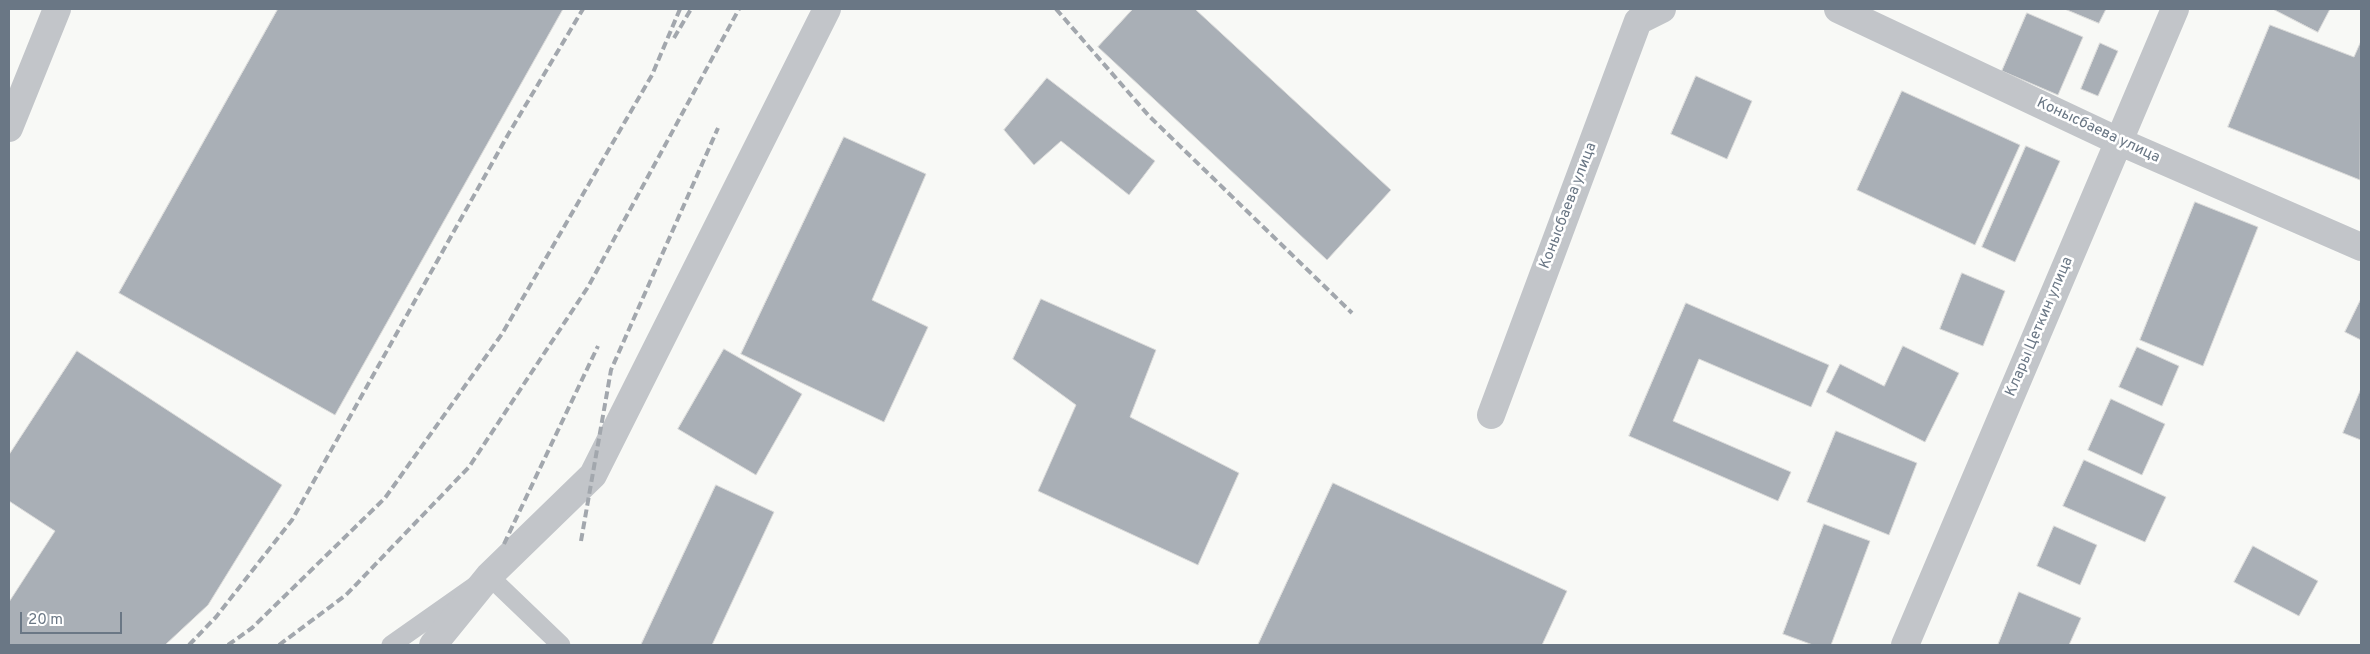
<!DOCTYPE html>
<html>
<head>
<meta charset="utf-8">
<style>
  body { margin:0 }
  #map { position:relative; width:2370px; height:654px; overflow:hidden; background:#f8f9f6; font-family:Overpass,sans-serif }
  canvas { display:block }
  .frame { position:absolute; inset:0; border:10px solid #6a7785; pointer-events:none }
  .scale { position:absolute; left:20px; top:612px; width:102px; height:22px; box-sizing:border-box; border:2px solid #6a7785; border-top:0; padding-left:6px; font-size:15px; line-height:18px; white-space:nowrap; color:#6a7785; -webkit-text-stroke:4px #fff; paint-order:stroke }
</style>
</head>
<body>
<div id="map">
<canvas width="2370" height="654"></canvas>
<div class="frame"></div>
<div class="scale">20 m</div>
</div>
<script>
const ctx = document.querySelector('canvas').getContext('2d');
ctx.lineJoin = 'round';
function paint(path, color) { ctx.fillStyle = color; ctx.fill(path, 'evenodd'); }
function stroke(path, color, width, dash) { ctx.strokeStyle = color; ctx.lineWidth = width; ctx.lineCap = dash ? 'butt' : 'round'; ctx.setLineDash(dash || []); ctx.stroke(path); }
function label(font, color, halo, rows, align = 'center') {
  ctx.font = font + ' Overpass,sans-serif'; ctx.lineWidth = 5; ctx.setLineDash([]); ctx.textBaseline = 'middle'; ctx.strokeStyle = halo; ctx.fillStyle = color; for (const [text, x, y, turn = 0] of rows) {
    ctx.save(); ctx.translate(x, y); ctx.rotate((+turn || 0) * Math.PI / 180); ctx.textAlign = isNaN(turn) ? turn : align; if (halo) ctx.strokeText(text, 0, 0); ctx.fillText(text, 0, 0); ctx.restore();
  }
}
const building = new Path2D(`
  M278,9H563L335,415L119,293Z
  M1133,9H1195L1391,190L1327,260L1098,47Z
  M2065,9H2106L2099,23Z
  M2273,9H2330L2318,32Z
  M2027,13L2083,37L2058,95L2002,71Z
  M2270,25L2354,57L2361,41L2360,180L2228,127Z
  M2100,43L2118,51L2098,96L2081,89Z
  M1696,76L1752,101L1727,159L1671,134Z
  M1047,78L1155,161L1129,195L1061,141L1034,165L1004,130Z
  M1902,91L2020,145L1975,245L1857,190Z
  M844,137L926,174L872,300L928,327L884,422L741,354Z
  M2026,146L2060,161L2015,262L1982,247Z
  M2195,202L2258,227L2203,366L2140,340Z
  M1962,273L2005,291L1983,346L1940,329Z
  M1041,299L1156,350L1130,417L1239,473L1198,565L1038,491L1076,405L1013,359Z
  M2361,299V340L2345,332Z
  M1686,303L1829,365L1811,407L1699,359L1673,421L1791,472L1778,501L1629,436Z
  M1903,346L1959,373L1925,442L1826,392L1840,364L1884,386Z
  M2137,347L2179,366L2162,406L2119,387Z
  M724,349L802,394L756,475L678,429Z
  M77,351L282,485L208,605L165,645H9V602L55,531L9,501V455Z
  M2361,389V440L2343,433Z
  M2111,399L2165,424L2142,475L2088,450Z
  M1836,431L1917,463L1889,535L1807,502Z
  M2084,460L2166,497L2145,542L2063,506Z
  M1333,483L1567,591L1542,645H1258Z
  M716,485L774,512L712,645H641Z
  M1824,524L1870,541L1831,645H1813L1783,634Z
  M2054,526L2097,545L2080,585L2037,566Z
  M2253,546L2318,581L2299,616L2234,582Z
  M2019,592L2081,618L2069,645H1998Z`);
const service = new Path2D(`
  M391,645L489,576L561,645`);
const minor = new Path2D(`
  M1838,9L2118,141L2361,247
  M9,128L57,9
  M1491,415L1638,21L1662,9
  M433,645L489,576L593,475L827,9
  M1905,645L2175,9`);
const rail = new Path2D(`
  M1056,9L1149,116L1352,313
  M674,38L691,9
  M581,541L611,370L718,128
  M504,544L598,346
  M189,645L216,617L292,520L509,133L583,9
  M228,645L252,628L385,498L502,334L652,75L680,9
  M279,645L346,595L469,467L588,287L739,9`);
const streetNames = [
  ["Конысбаева улица",2098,131,25],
  ["Конысбаева улица",1569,206,-69],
  ["Клары Цеткин улица",2040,327,-67]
];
paint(building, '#a9afb6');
stroke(building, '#dadad9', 1);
stroke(service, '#c2c5c9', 19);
stroke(minor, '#c2c5c9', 28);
stroke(rail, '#a2a7ad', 4, [8, 4]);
label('15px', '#6a7785', '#fff', streetNames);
</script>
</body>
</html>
